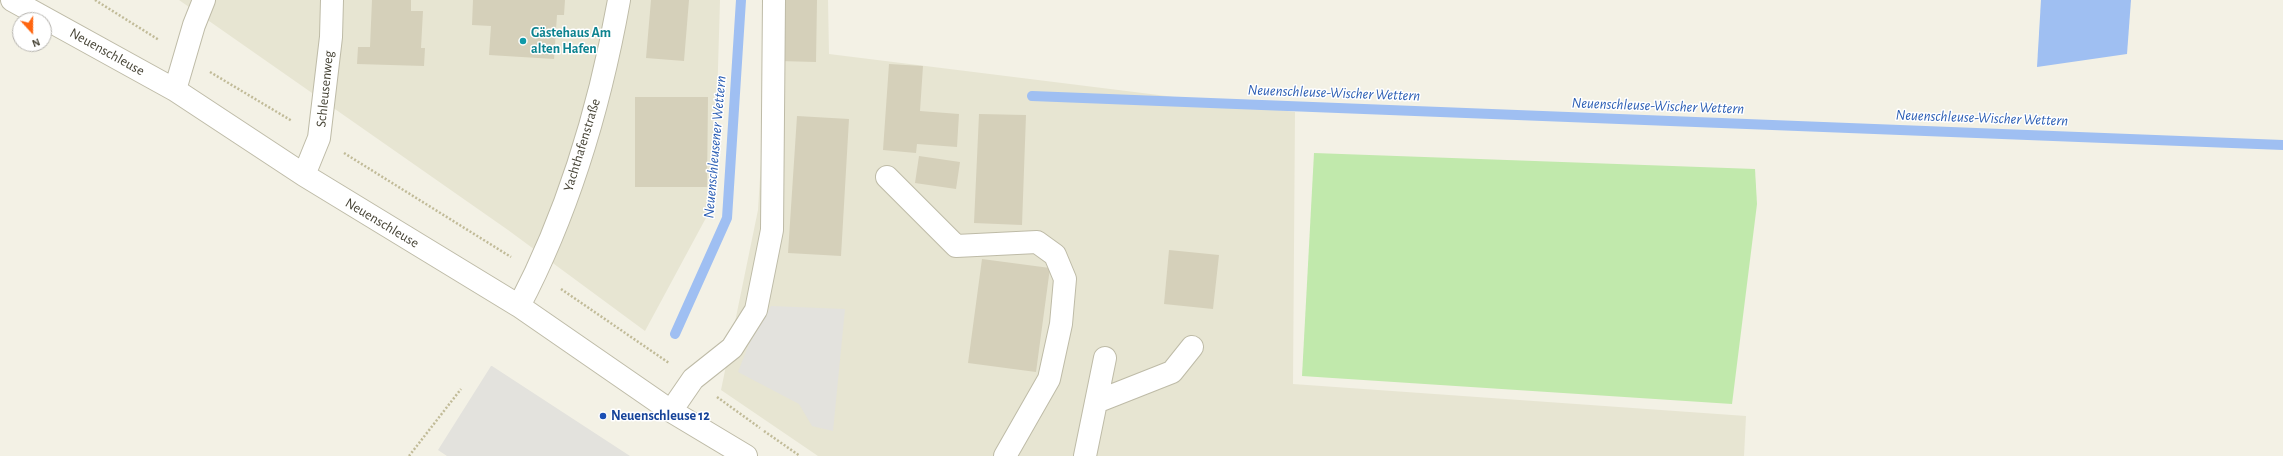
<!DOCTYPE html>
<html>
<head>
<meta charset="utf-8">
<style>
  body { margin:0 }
  #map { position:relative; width:2283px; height:456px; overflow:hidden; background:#f3f1e5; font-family:"Alegreya Sans",sans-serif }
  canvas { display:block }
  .north { position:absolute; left:12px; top:12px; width:40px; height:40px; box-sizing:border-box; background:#fff; border:1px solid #b5b3ae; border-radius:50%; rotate:159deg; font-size:11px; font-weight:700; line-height:16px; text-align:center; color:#454234 }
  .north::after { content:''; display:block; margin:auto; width:14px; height:18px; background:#ff650f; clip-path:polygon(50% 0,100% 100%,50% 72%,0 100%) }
</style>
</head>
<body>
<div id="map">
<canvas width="2283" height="456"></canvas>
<div class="north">N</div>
</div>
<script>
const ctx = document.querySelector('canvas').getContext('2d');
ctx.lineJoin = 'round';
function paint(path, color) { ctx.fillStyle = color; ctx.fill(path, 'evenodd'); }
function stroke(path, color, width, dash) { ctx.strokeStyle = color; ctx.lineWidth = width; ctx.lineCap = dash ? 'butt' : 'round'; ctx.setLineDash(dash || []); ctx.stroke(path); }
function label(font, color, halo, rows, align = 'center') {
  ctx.font = font + ' "Alegreya Sans",sans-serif'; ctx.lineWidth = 3; ctx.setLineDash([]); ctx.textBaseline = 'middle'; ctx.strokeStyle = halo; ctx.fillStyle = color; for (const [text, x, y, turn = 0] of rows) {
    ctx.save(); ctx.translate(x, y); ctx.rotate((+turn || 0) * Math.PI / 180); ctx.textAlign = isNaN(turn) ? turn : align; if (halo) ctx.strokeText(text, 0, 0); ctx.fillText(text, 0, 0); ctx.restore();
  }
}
const residential = new Path2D(`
  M179,0H720L714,203L645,331L508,230Z
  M771,0H828L829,54L1295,112L1293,384L1746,416L1744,456H818L721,390L758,210Z`);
const green = new Path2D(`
  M1314,153L1755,169L1757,204L1732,404L1302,376Z`);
const parking = new Path2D(`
  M771,306L845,309L833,431L812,426L799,404L738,372L749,344Z
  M491,366H492L630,456H447L438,450Z`);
const water = new Path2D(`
  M2041,0H2131L2127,54L2037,67Z`);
const stream = new Path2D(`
  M1032,96L2283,145
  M675,334L727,218L741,0`);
const building = new Path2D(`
  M372,0H411V11H423L421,48H425L424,66L357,64L358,47H370Z
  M473,0H565L564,15H557L554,59L489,55L491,26L472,25Z
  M651,0H689L684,61L646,58Z
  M781,0H817L816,62L779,61Z
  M889,64L923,66L920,111L959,114L957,147L917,144L916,153L883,150Z
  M635,97H708L707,187H635Z
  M979,114L1026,115L1022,225L974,223Z
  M797,116L849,119L841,256L788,253Z
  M919,156L960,162L956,189L915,183Z
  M1169,250L1219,255L1213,309L1164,304Z
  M982,259L1050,268L1036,372L968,363Z`);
const path = new Path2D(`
  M95,0L159,40
  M210,72L292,121
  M344,153L511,257
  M561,289L669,363
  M717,397L760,428
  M764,431L800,456
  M409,456L461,389`);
const minor = new Path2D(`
  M12,0L175,90L304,175L519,306L671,411L746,456
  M175,90L194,25L204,0
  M304,175L319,138L331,37L332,0
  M887,177L956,246L1037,242L1055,255L1065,279L1061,324L1049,379L1005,456
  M519,306C569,211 600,106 619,0
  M1096,402L1172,372L1192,347
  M671,411L693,379L732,348L756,310L772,230L774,0
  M1085,456L1105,358`);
const markers = [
  [523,41,4,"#0f9aa8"],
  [603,416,4,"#1a4fb4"]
];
const cultureNames = [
  ["Gästehaus Am",531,33],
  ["alten Hafen",531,49]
];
const streetNames = [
  ["Neuenschleuse",107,52,29],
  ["Schleusenweg",325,89,-84],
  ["Yachthafenstraße",582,145,-73],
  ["Neuenschleuse",382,223,31]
];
const transitNames = [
  ["Neuenschleuse 12",611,416]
];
const waterNames = [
  ["Neuenschleuse-Wischer Wettern",1334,93,2],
  ["Neuenschleuse-Wischer Wettern",1658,106,2],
  ["Neuenschleuse-Wischer Wettern",1982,118,2],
  ["Neuenschleusener Wettern",715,147,-85]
];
paint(residential, '#e7e5d2');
paint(green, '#c1e9ac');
paint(parking, '#e3e2dd');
paint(water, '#9fbff2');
stroke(stream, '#9fbff2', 10);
paint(building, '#d5d0ba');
stroke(minor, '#bebba7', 24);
stroke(path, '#c1bb98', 2.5, [2, 2]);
stroke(minor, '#fff', 22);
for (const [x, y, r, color] of markers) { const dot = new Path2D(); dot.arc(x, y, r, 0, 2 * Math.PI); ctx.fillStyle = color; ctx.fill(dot); stroke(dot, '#fff', 1.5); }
label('bold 14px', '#0d838f', '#fff', cultureNames, 'left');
label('14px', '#454234', '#fff', streetNames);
label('bold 14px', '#164399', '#fff', transitNames, 'left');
label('italic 15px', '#2b5eb4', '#fff', waterNames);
</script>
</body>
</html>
